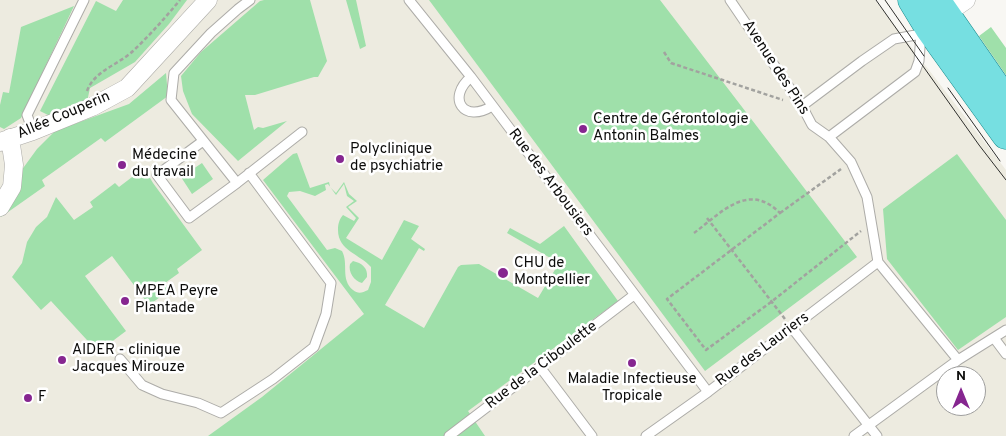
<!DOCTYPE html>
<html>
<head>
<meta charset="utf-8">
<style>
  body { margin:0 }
  #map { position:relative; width:1006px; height:436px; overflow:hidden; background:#f8f7f3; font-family:Overpass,sans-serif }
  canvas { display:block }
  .north { position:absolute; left:936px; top:366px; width:50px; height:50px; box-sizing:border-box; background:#fff; border:1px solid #9e9e9d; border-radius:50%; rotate:0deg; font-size:14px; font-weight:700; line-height:20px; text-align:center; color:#0c0c0b }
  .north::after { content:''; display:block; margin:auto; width:18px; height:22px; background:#862690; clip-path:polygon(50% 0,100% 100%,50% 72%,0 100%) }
</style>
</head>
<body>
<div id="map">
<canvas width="1006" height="436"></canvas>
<div class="north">N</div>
</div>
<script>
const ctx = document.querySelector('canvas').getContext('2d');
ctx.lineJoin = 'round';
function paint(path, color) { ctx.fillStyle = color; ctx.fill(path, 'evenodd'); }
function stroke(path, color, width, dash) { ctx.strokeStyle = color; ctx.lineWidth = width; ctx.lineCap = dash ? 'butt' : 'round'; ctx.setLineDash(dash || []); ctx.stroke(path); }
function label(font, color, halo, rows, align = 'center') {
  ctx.font = font + ' Overpass,sans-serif'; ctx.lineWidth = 5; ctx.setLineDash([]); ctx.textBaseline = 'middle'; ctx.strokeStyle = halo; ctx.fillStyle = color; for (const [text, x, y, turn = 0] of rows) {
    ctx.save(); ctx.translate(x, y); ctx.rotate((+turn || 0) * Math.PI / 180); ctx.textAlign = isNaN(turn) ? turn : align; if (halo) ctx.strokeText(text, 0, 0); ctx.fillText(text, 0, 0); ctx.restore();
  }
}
const built = new Path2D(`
  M0,0H875L1006,170V436H0ZM946,376H976V406H946Z`);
const green = new Path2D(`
  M123,0H187L169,24L135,62L90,88L87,102L50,116L40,111L96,1L116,11Z
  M264,0H310L327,61L318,77H314L255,95H245L254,130L258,127L263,128L287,121L238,161L192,114L183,91L181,76L201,52L260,1Z
  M346,0H356L366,46L360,49Z
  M429,0H660L857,257L705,371Z
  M74,6L21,118L4,129L0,127V105L3,92L9,93L21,27Z
  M991,27L1006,48V75L979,36Z
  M166,73L168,96L105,142L101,138L42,180L45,186L1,217L15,190L21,171L37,149L55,131L129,104Z
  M297,153L310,188L329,182L330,187L336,193L344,182L349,194L357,201L348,207L359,218L346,238L382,260L404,220L419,226L411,239L425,249L424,251L419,248L385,305L424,328L458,267L461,265L479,264L538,298L559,263L507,233L510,228L540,244L564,226L618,301L468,411L485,436H208L262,397L364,314L263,180L293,154ZM328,184L336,195L344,184L347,196L354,201L346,207L356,218L354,221L343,215C339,220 338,224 338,230C338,251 360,254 371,267V282L368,290C362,293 358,294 353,290C340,279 349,264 342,251L335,248L327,250L287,196L289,192L300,191L315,196L326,190L325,185Z
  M957,154L1006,220V317L958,350L887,259L883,209Z
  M202,163L213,179L192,194L181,177Z
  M144,168L153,183L202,250L177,269L179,273L165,283L170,290L149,305L112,256L85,276L126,331L98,352L51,301L41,310L12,277L22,263L27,242L36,227L47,217L56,197L74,220L93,207L90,202L115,183L119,187Z
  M353,261C362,263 368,268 367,277L362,283C354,281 348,272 350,264Z`);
const path = new Path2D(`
  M664,52L671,63L783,100
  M87,91C94,71 118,65 133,51C150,35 165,18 180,0
  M780,213L841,169
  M707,218L785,319
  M694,233C721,213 748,181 780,213L667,299L706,350L771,302L861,231`);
const lane = new Path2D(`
  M250,0L238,9L211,33L174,73L171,100L237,183L302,132
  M409,0L471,77L708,392
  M730,0L802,106L812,125L829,137L851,162L867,197L878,262L958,360
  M471,77C446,98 464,124 492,106
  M802,106L862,61L894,39L921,34L919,61L915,72L829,137
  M33,131L27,115L84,0
  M203,141L157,175L189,218L237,183
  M792,328L877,436
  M994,338L1006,354
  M120,359L142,385L162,394L198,403L221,413L273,379L314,347L326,314L331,283L249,173
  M540,367L592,436
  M449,436L634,295
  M646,436L708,392L878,262
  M854,436L958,360L1006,330`);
const street = new Path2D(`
  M947,13L966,0
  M0,142L33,131L92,107L127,88L208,0
  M0,207L12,187L14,165L10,138`);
const primary = new Path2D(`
  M912,0L929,28L1006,135
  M936,0L1006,101`);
const tram = new Path2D(`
  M876,0L979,145L1006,180
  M885,0L924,56
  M948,88L1000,161`);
const markers = [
  [583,129,5,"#862690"],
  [340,159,5,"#862690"],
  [122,165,5,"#862690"],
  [503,273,6,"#862690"],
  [125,301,5,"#862690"],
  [62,360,5,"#862690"],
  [632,363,5,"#862690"],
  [28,398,5,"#862690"]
];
const streetNames = [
  ["Avenue des Pins",775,68,57],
  ["Allée Couperin",64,116,-23],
  ["Rue des Arbousiers",550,183,53],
  ["Rue des Lauriers",763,350,-37],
  ["Rue de la Ciboulette",542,366,-37]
];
const poiNames = [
  ["Centre de Gérontologie",593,120],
  ["Antonin Balmes",593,137],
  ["Polyclinique",350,150],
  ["de psychiatrie",350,167],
  ["Médecine",132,156],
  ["du travail",132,173],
  ["CHU de",514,264],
  ["Montpellier",514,281],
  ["MPEA Peyre",135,292],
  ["Plantade",135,309],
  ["AIDER - clinique",72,351],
  ["Jacques Mirouze",72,368],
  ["Maladie Infectieuse",632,380,"center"],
  ["Tropicale",632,397,"center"],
  ["F",38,398]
];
paint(built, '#edebe0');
paint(green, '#9fe0aa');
stroke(lane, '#adaca8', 11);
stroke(street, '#adaca8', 19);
stroke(primary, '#158889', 29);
stroke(path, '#a2a29f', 2.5, [4, 2.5]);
stroke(lane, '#fff', 9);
stroke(street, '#fff', 18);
stroke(primary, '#76dfe1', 28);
stroke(tram, '#2f2f2d', 1);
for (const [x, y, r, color] of markers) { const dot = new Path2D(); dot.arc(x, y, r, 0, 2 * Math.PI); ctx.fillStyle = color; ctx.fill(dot); stroke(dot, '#fff', 2); }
label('15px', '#0c0c0b', '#fff', streetNames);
label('15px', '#0c0c0b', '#fff', poiNames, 'left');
</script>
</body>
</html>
